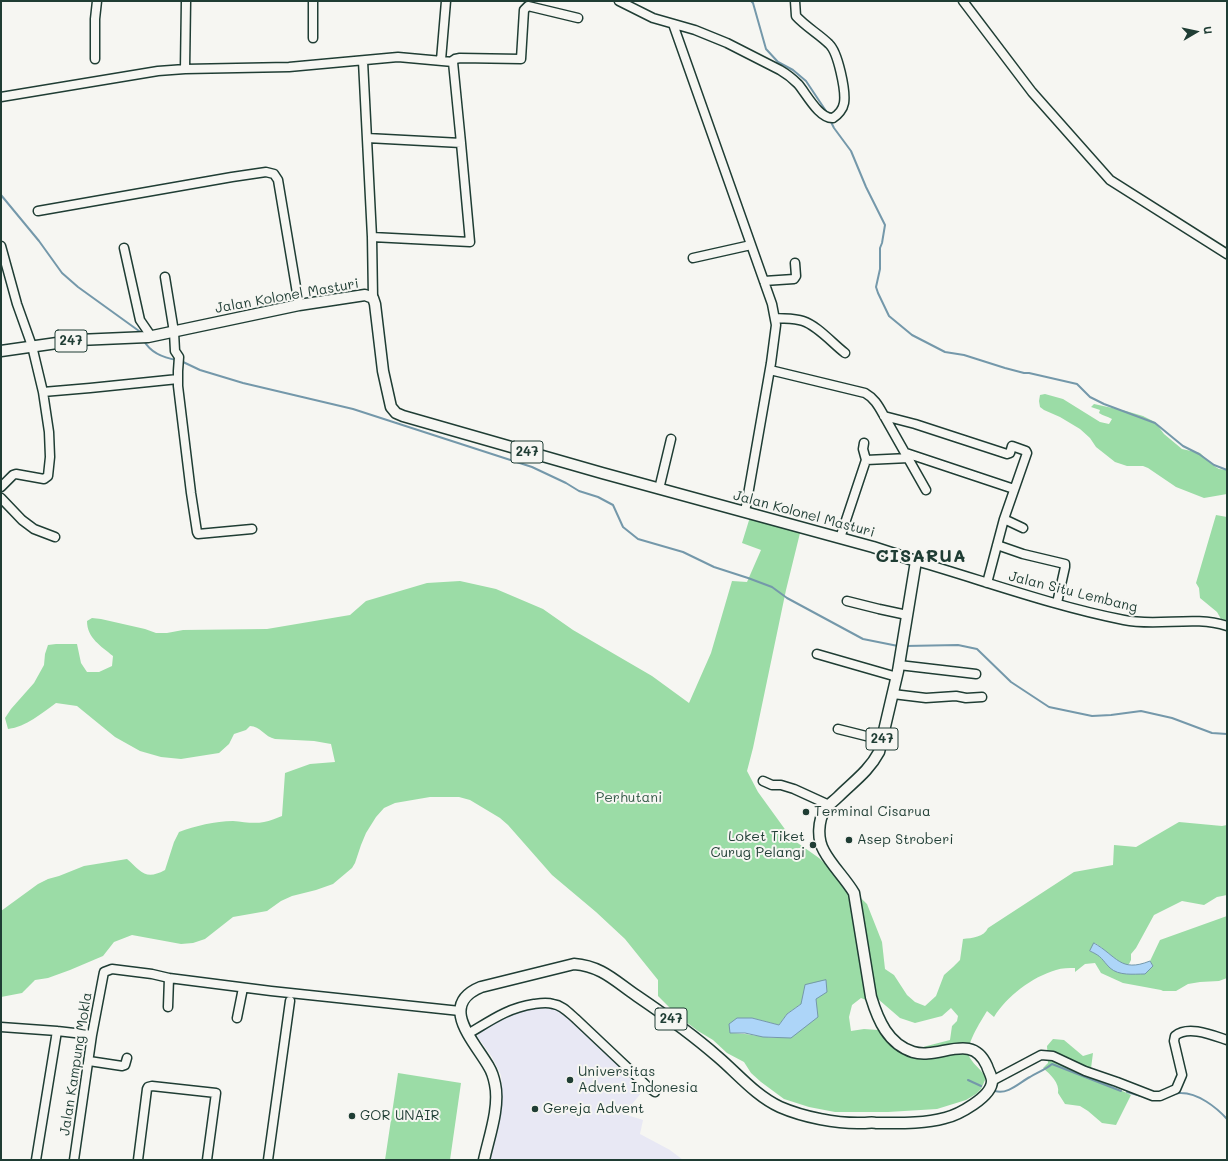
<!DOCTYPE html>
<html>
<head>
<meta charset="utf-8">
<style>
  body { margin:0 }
  #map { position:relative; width:1228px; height:1161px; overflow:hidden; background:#f6f6f2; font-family:Mali,sans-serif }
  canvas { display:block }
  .frame { position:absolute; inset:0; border:2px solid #1f3d34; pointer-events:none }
  .north { position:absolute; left:1176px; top:12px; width:40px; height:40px; -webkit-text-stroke:3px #f6f6f2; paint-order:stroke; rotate:81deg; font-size:11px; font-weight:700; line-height:16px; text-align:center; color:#1f3d34 }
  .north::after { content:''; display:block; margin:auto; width:14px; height:18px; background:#1f3d34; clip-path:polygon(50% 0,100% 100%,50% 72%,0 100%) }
</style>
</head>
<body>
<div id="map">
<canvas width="1228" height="1161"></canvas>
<div class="frame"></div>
<div class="north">U</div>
</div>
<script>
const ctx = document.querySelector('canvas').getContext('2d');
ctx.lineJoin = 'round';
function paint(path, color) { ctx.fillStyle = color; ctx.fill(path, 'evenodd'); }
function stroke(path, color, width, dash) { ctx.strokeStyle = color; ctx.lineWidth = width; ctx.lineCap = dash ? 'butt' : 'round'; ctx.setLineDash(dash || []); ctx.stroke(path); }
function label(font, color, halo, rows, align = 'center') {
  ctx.font = font + ' Mali,sans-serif'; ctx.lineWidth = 4; ctx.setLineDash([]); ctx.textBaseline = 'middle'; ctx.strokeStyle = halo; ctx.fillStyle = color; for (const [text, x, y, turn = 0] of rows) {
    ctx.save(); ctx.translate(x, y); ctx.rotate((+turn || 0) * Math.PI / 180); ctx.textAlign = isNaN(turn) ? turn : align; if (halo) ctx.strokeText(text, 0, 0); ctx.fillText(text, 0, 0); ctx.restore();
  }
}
const built = new Path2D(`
  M538,1007H551L561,1011L646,1087L624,1114L643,1120L640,1134L670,1150L683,1160H488L498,1111L502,1085L501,1075L492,1057L477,1036L492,1022L523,1009Z`);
const green = new Path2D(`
  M1045,394L1063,399L1100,422L1109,424L1112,419C1107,416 1103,416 1099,413L1100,410L1091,407L1094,404L1126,411L1143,416L1155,422L1164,434L1182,449L1200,453L1214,466L1219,469L1227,470V494L1204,498L1176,487L1148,468L1143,466H1127L1115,462L1096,447L1090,438L1080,429L1060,417L1044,410L1040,407L1039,401L1040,395Z
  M1216,515L1227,517V621L1221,619L1217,612L1200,598L1199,588L1196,583Z
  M750,517L800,533L786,590L753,748L747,771L758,792L792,839L819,858L867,904L882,942L885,969L894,975L907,995L915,1002L925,1006L936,996L944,975L953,967L960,960L963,939C972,938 984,937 988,928L1074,872L1113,865L1114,845L1136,847L1179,822L1222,826L1227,825V895L1217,897L1204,905L1182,901L1154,915L1136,948L1131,954V960L1128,966C1115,962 1106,950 1095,943L1090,951L1101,956L1111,969L1153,966L1150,961L1160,940L1227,916V978L1219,981L1200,982L1188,984L1176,991H1163L1161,990L1123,983L1101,973L1095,963L1085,964L1075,972V968C1069,968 1062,968 1056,970C1032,977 1007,996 994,1017L987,1011C981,1021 963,1048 970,1058C975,1066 982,1070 986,1078L981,1089L976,1094L966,1100L937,1109L888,1112H835L809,1107L784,1099L761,1082L751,1073L744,1062L727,1053L713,1040L698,1031L677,1015L658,996V980L625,939L596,912L552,875L508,825L500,818L470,800L459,797H430L395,803L384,808L376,817L366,833L361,845L355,863L352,868L333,884L316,890L292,896L281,901L267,911L233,917L205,939L193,943L181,944L132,935L114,942L103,956L70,970L48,978L35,980L22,993L1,997V911L38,884L48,879L59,876L84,866L127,859C141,871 145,881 165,870L174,842L179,832C195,826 215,821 233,821C244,822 254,824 264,822C270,821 276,818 282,816L285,773L310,764L335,762L331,744L314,741L275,739C265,737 260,726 250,726L246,730L234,734L229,744L219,753L181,759L161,757L140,751L115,737L77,706L56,703C42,713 26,727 8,729L5,718L11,709L34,683L44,665L45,654L48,645L56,644H77L81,663L87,672H99L112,666L113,656C101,646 87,638 87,621L92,618L101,619L145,629L156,633H167L183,630L267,629L350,615L366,601L427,583L460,581L496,589L543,609L573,630L652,676L689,703L711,653L732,581L747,582L761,550L742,543ZM861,998L866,1000L878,999L900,1018L915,1023L942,1016L951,1008L958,1016L957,1021L952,1026L950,1040L919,1048L886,1036L878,1030L864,1029L851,1031L849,1017L852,1005ZM801,1004L777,1038C761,1037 746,1033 730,1033L737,1019L752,1018L779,1025L787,1014Z
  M1053,1039L1064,1040L1083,1056L1093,1053L1090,1076L1131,1095L1116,1125L1102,1123L1088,1111L1080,1106L1065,1104L1058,1093C1060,1083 1050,1074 1043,1068L1048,1063L1047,1046Z
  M398,1073L461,1083L450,1160H385Z`);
const water = new Path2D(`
  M1094,943C1117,956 1120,973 1150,961L1153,966L1145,974C1133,974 1119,976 1110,968C1101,959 1103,957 1090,951Z
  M826,980L827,992L816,999L818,1017L791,1038L763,1037L745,1033H730L729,1024L737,1018H752L779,1025L787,1014L801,1004L805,985Z`);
const stream = new Path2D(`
  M751,1L753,3L766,49L778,62L793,70L806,81L828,114
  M830,120L834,128L851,151L866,187L885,225L882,243L880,248V269L876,287L878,293L889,316L912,335L945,352L964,355L1005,368L1024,373H1029L1077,384L1090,397L1104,404L1155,423L1183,446L1199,454L1214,465L1227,470
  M1,195L39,241L62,273L78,287L139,331L140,334
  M144,341C151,353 164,358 177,360
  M181,361L200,370L243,383L353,409L532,467L566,483L579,491L598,497L613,505L623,527L638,539L683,552L714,567L748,578L772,587L787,598L863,639L898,646
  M905,646L958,645L977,649L1011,682L1049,707L1092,716L1111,715L1141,711L1172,718L1212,733L1227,734
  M968,1080L981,1086
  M995,1091C1008,1095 1020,1082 1030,1077C1038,1072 1045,1070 1052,1064L1121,1091
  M1127,1092L1141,1096
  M1163,1098C1169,1097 1175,1092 1181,1093C1198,1093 1216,1107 1227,1119`);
const minor = new Path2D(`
  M313,1V38
  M619,1L653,18L695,30L727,43L780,70C787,74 792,78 798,84C806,93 819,119 833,118C838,115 843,109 844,103C846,91 838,52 829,44C819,34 806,27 796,16L795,1
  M963,1L1032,92L1110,180L1227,254
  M673,24L772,304L776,325L771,363L745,512
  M95,59V19L97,1
  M441,60L446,1
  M363,61L372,237L373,298
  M452,61L455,59L460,58L521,59L524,10L528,6L578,18
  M185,69L186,1
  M1,97L158,71L185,69L289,67L398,57L453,62L461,143L367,138
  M38,211L232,177L266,172L274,174L278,180L299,305
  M372,237L470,242L461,143
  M1,246L17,304L32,346L43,392L49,432L50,457L48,476L44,479L16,474L13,475L1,487
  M124,248L140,320L151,336
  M693,258L751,245
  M165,277L174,332L175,351L179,357L178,371V386L191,493L197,532L198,534L252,529
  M764,281L794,279L796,276L795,263
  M775,318C784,319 794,318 803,321C818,326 832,343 845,353
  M770,370L865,393C874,398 878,405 883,414L926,490
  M43,392L90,388L178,379
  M884,416L915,424L1007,454L1010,453L1012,446L1026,451L1027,453L1004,519
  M906,453L1014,489
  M866,460L909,458
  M659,489L671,439
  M1,498L22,520L34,529L55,537
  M840,538L866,460L863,449L864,443
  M997,545L1023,554L1065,564V567L1057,603
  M916,561C985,581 1053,606 1124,620C1158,627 1194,615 1227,626
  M987,583L1004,519L1023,528
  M847,601L879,609L907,615
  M817,654L897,677
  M899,665L976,674
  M893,694L926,698L956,696L966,698L982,697
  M838,729L882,740
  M763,781L772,785H781L794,789L829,805
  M168,1007L169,978
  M237,1018L243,988
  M1,1027L57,1031L92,1035
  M468,1034C490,1021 507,1008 534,1004C541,1003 547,1002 553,1004C562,1005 569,1013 576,1019L648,1087L655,1092
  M89,1061L122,1066L125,1065L127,1058
  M992,1081L1041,1055L1053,1056L1085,1071L1117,1082L1153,1096H1160L1176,1089L1182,1075L1174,1041L1175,1036C1188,1025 1212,1035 1227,1040
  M36,1160L57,1031
  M74,1160L92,1035L103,977L104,972L112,969L152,974L169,978L271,991L460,1011
  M138,1160L147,1089L148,1087L152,1086L216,1093L207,1160
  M268,1160L290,1001`);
const major = new Path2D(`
  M1,351L78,340L148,337L299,305L365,295L373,298L375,304L383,371L391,407L396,413L403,416L602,473L873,547L916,561L898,671L879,752C869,771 853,782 838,797C834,801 828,805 825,809C818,821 817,839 824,851C832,866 845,878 854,893L871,997C878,1020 888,1044 913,1052C939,1060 972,1031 987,1066C988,1070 992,1076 992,1081C992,1097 958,1115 945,1118C923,1124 899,1123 876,1123C872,1122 868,1123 863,1123C837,1124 803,1117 780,1107C756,1096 738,1074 718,1057C693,1035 665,1015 637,996C616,982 602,966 574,964L481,987C437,1005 475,1042 489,1067C492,1072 494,1079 495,1084C500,1107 489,1137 484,1160`);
const markers = [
  [806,812,4,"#1f3d34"],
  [849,840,4,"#1f3d34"],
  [813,845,4,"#1f3d34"],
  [570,1080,4,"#1f3d34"],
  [535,1109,4,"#1f3d34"],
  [352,1116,4,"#1f3d34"]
];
const shields = [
  [71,341,32],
  [527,452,32],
  [882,739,32],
  [671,1019,32]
];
const shieldNames = [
  ["247",71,341],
  ["247",527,452],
  ["247",882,739],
  ["247",671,1019]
];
const streetNames = [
  ["Jalan Kolonel Masturi",287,296,-10],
  ["Jalan Kolonel Masturi",804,514,15],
  ["Jalan Situ Lembang",1073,592,14],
  ["Jalan Kampung Mokla",76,1064,-81]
];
const parkNames = [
  ["Perhutani",629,798]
];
const poiNames = [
  ["Terminal Cisarua",814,812],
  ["Loket Tiket",805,837,"right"],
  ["Curug Pelangi",805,853,"right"],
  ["Asep Stroberi",857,840],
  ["Universitas",578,1072],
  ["Advent Indonesia",578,1088],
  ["Gereja Advent",543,1109],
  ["GOR UNAIR",360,1116]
];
const districtNames = [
  ["CISARUA",921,556]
];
paint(built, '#e8e8f4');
paint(green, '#9bdca6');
paint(water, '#add5f8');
stroke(water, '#7498aa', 1);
stroke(stream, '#7498aa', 2);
stroke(minor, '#1f3d34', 11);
stroke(major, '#1f3d34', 13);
stroke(minor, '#f6f6f2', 8);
stroke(major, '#f6f6f2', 10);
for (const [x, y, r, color] of markers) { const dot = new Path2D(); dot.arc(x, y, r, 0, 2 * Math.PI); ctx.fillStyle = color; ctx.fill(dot); stroke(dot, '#f6f6f2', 1.5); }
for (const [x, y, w] of shields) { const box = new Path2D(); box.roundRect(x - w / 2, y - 11, w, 22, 3); ctx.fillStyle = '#f6f6f2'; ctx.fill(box); stroke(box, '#1f3d34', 1); }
label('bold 13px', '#1f3d34', null, shieldNames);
label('14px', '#1f3d34', '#f6f6f2', streetNames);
label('14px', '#385d4b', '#f6f6f2', parkNames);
label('14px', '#1f3d34', '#f6f6f2', poiNames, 'left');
ctx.letterSpacing = '1px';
label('bold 18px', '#1f3d34', '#f6f6f2', districtNames);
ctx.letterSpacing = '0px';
</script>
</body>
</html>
